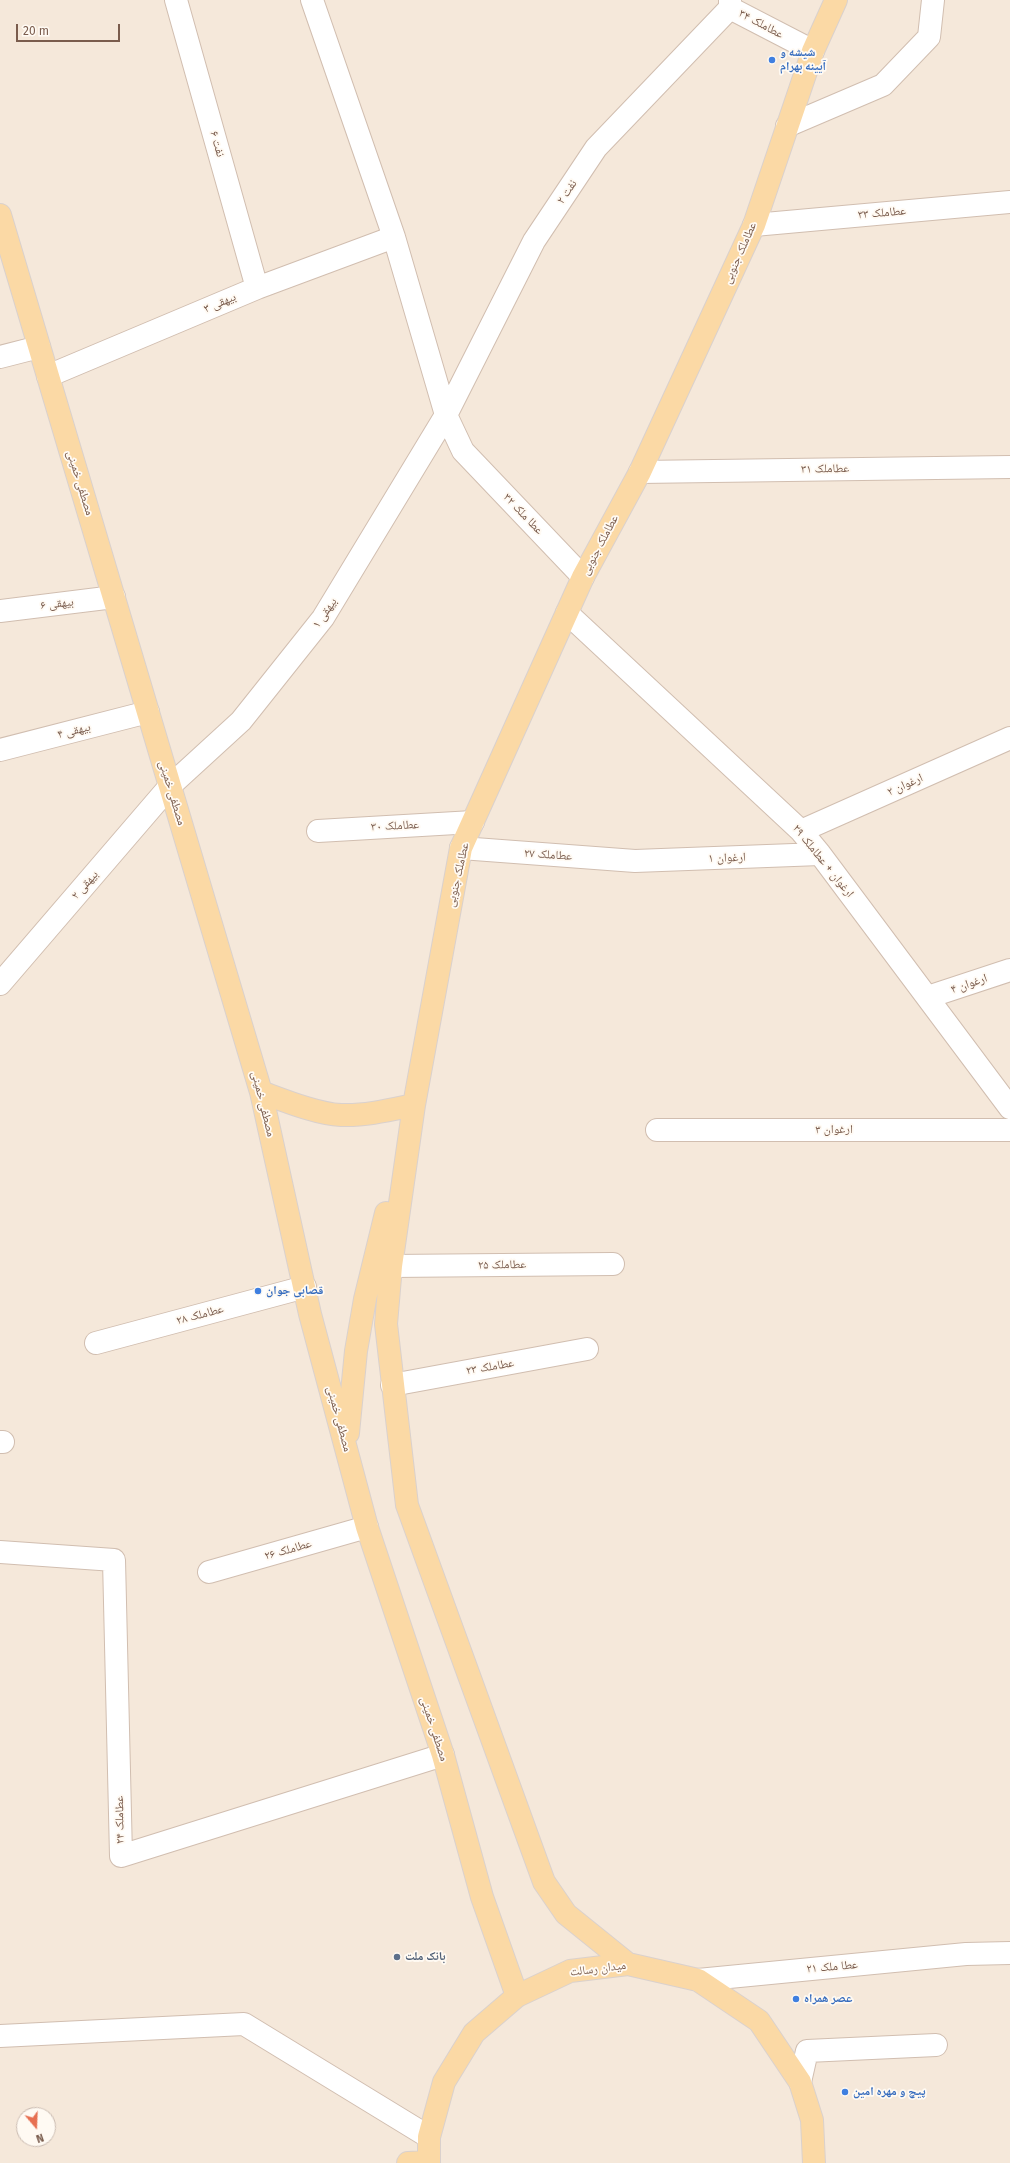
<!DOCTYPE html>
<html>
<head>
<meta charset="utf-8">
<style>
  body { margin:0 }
  #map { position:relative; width:1010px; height:2163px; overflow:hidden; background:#fdf6ec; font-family:"Fira Sans",sans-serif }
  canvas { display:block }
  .north { position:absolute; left:16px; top:2107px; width:40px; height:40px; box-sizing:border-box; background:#fffaf3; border:1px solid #cabbb1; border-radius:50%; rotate:161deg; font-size:11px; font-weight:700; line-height:16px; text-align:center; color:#7a5c4d }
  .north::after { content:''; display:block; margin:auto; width:14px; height:18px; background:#e76f51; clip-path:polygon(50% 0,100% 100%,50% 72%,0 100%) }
  .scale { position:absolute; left:16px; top:24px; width:104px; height:18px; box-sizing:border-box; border:2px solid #7a5c4d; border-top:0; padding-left:5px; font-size:12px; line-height:14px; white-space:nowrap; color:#7a5c4d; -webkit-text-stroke:3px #fffaf3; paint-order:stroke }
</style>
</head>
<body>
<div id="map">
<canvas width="1010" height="2163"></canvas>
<div class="north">N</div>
<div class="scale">20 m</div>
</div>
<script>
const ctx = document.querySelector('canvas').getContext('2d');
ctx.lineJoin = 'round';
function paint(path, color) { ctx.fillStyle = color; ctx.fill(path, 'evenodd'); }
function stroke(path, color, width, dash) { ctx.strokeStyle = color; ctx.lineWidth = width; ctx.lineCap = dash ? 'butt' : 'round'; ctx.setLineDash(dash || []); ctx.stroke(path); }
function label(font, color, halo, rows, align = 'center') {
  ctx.font = font + ' "Fira Sans","Noto Naskh Arabic",sans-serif'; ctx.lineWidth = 3.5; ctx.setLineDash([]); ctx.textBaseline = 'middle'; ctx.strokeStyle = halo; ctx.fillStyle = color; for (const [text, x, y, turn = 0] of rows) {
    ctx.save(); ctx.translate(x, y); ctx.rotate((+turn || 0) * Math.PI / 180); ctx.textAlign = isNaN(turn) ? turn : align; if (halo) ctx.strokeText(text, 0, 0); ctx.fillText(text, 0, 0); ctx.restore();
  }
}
const residential = new Path2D(`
  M0,0H1010V2163H0ZM24,2115H48V2139H24Z`);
const minor = new Path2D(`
  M176,0L257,288
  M312,0L394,237L446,415L463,451L583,577
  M730,8L813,51
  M787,126L883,85L929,37L933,0
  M754,225L1010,202
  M0,357L39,347
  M48,376L257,288L394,237
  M640,472L1010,467
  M0,611L114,597
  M567,613L801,831L820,854L1010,1108
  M0,750L148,712
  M318,831L473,822
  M801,831L1010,738
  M461,848L635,861L820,854
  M0,984L170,786L241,721L323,618L446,415L534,241L596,148L730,8V0
  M928,997L1010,970
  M657,1130H1010
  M391,1266L613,1264
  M96,1343L305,1287
  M392,1385L587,1349
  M0,1442H3
  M0,1552L114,1560L121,1856L443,1755
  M209,1572L367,1527
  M698,1980L966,1954L1010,1953
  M0,2036L244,2024L429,2137
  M800,2082L807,2051L936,2045`);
const major = new Path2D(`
  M0,215L261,1092L310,1314L367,1527L443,1755L482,1897L517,1996
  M261,1092C283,1100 317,1114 341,1115C365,1116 390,1110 414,1105
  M348,1433L356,1351L365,1299L386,1213
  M628,1964L566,1914L544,1882L407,1505L386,1324L391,1266L414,1105L461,848L583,577L640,472L754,225L813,51L836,0
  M408,2163L428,2162
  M429,2163V2137L444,2082L474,2033L517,1996L570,1971L628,1964L698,1980L759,2021L800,2082L812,2120L814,2163`);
const markers = [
  [772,60,4,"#3f7fe0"],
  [258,1291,4,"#3f7fe0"],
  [397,1957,4,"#5c6f8a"],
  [796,1999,4,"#3f7fe0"],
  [845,2092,4,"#3f7fe0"]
];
const streetNames = [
  ["عطاملک ۳۴",761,24,28],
  ["نفت ۶",217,144,74],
  ["نفت ۲",567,192,-56],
  ["عطاملک ۳۳",882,213,-5],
  ["عطاملک جنوبی",740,253,-66],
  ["بیهقی ۳",220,303,-23],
  ["عطاملک ۳۱",825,469,-1],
  ["مصطفی خمینی",80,483,73],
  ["عطا ملک ۳۲",523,514,46],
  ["عطاملک جنوبی",600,545,-62],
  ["بیهقی ۶",57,604,-7],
  ["بیهقی ۱",325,613,-56],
  ["بیهقی ۴",74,731,-14],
  ["ارغوان ۲",905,785,-24],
  ["مصطفی خمینی",172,793,73],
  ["عطاملک ۳۰",395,826,-3],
  ["عطاملک ۲۷",548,855,4],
  ["ارغوان ۱",727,858,-2],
  ["ارغوان + عطاملک ۲۹",823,861,51],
  ["عطاملک جنوبی",458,875,-77],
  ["بیهقی ۲",85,885,-49],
  ["ارغوان ۴",969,984,-19],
  ["مصطفی خمینی",263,1104,76],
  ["ارغوان ۳",834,1130],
  ["عطاملک ۲۵",502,1265,-1],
  ["عطاملک ۲۸",200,1315,-15],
  ["عطاملک ۲۳",490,1367,-10],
  ["مصطفی خمینی",339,1419,75],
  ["عطاملک ۲۶",288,1550,-16],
  ["مصطفی خمینی",434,1729,72],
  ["عطاملک ۲۴",120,1820,-91],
  ["عطا ملک ۲۱",832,1967,-5],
  ["میدان رسالت",598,1969,-7]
];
const shopNames = [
  ["شیشه و",780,53],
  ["آیینه بهرام",780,67],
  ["قصابی جوان",266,1291],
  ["عصر همراه",804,1999],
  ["پیچ و مهره امین",853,2092]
];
const serviceNames = [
  ["بانک ملت",405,1957]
];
paint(residential, '#f5e8da');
stroke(minor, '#d1beb0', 24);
stroke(major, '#dad1cd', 24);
stroke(minor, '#fff', 22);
stroke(major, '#fbd9a5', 22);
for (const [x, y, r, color] of markers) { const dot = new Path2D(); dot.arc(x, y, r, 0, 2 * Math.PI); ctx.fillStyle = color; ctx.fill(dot); stroke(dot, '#fffaf3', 1.5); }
label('12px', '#7a5c4d', '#fffaf3', streetNames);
label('bold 12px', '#366cbe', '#fffaf3', shopNames, 'left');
label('bold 12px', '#4e5e75', '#fffaf3', serviceNames, 'left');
</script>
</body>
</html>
